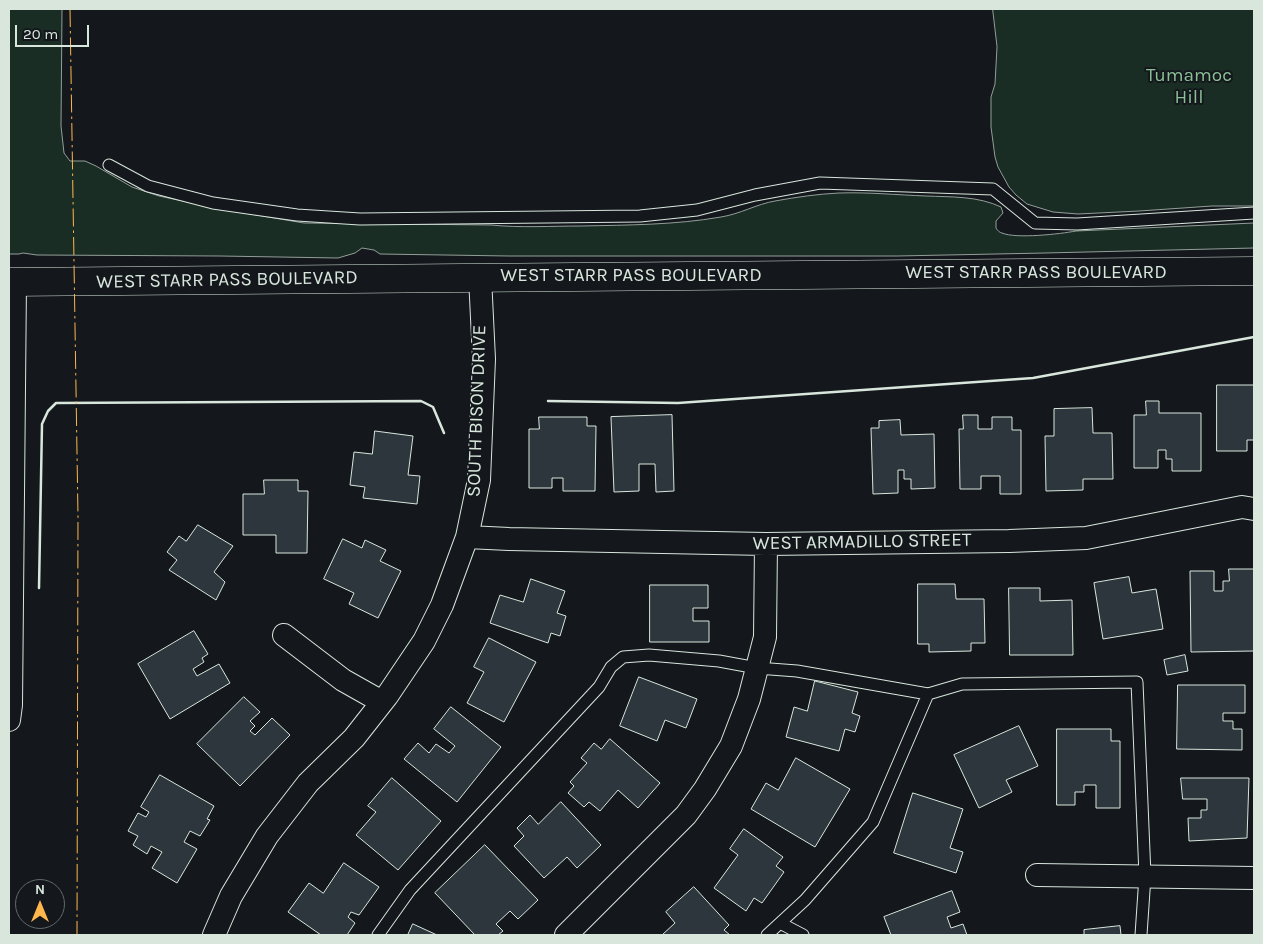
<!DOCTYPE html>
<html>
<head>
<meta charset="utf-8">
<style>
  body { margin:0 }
  #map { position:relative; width:1263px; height:944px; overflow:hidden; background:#14181c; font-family:Karla,sans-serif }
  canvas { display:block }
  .frame { position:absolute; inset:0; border:10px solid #d8e6dc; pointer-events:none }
  .north { position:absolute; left:15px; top:879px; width:50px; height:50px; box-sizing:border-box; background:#14181c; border:1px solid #626a69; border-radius:50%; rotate:0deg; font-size:14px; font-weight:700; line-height:20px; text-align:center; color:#d8e6dc }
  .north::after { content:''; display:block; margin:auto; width:18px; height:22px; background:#ffb74d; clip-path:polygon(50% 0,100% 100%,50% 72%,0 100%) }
  .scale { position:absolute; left:15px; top:25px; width:74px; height:22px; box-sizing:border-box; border:2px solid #d8e6dc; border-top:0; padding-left:6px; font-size:15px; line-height:18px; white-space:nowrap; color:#d8e6dc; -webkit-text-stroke:4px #14181c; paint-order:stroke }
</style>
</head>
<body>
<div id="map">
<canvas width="1263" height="944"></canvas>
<div class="frame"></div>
<div class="north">N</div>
<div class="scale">20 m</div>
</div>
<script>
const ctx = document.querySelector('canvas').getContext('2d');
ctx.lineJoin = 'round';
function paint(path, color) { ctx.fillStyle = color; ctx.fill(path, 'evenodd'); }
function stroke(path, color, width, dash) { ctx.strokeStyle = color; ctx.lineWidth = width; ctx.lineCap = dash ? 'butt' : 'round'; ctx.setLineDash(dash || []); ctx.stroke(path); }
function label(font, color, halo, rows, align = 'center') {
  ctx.font = font + ' Karla,sans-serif'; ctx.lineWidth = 4; ctx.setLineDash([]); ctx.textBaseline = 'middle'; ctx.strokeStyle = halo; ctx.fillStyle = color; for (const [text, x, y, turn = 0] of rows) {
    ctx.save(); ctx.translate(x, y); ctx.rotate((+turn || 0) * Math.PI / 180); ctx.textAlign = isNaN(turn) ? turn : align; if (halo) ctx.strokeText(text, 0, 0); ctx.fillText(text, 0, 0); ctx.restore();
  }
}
const green = new Path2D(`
  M9,9H62L61,126L64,153L70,161H85L96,166L132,187L159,196L221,209L304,223L491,225C521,228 551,226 581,226C628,225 675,225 721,217C740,214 757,204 775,201C797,197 818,194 839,193C868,192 898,195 926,196C951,197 978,196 1001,207L1003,213L996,221V228C997,230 1000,233 1002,233C1016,239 1060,234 1076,231L1254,223V248L1045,253L897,256H509L380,254L374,250L362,248L355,253L338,258L220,256L37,255L23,253L19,254H9Z
  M993,9H1254V206H1212L1139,211L1078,214L1053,212L1027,204L1016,195L1009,187L998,167L995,157L991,127V97L995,84L997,47Z`);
const building = new Path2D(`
  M1217,385H1254V440H1247V451H1217Z
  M1146,401H1159V413H1201V471H1172V459H1166V450H1158V468H1134V415H1146Z
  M1092,408L1093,433H1112L1113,479H1083V490L1046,491L1045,436H1054V409Z
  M672,415L674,491L656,492L655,464H639V491L614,492L611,417Z
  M963,415H978V429H992V417H1012V430H1021V494H1000V476H981V489H960L959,429H963Z
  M539,417H587V426H596L595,491H563V478H552V488H529V429H539Z
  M900,420L901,435L934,434L935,488L911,489V479H904V470H898V493L873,494L871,428H879V421Z
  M375,431L413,436L408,475L420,476L417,504L363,498L365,487L350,485L354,452L372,454Z
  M264,480H298V491H308L307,553H276V535H243V494H264Z
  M198,525L233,546L214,572L225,582L216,600L169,570L177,560L167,552L179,536L186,541Z
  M343,539L362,548L365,540L386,550L380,561L401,571L378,618L349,604L354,593L324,579Z
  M1229,569H1254V651L1191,652L1190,571H1214V591H1223V581H1229Z
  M1129,577L1132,593L1156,589L1163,629L1103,639L1094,583Z
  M531,579L565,591L557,613L566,616L560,636L551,633L548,643L490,623L500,595L523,602Z
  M918,584H955L956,599H984L985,643H971V651L929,652V644H918Z
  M650,585H708V608H693V621H709V642H650Z
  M1009,588H1040V601L1072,600L1073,655H1010Z
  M194,631L208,654L202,658L204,662L193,669L197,676L219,664L230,683L170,719L138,664Z
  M489,638L536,662L504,722L467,703L484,672L474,667Z
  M1185,655L1188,671L1167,675L1164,660Z
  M639,677L697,699L686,728L665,720L657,741L620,726Z
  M815,681L858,692L852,713L860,716L855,732L845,729L839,751L786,737L794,707L807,711Z
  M1178,685H1245V713H1223V721H1233V729H1242V750L1177,749Z
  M244,697L260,712L250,721L255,726L250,731L255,735L272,718L290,735L240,786L197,744Z
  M451,707L501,747L457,802L404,759L418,743L429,753L436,744L449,753L455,746L434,729Z
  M1019,726L1038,766L1006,780L1012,792L979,808L954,755Z
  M1057,729H1111V741H1120V808H1096V785H1084V792H1075V805H1057Z
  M610,739L660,783L638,808L618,790L600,811L589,802L584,807L568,793L574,786L570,782L587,763L581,758L594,743L601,749Z
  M796,758L850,789L815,847L751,809L766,783L778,790Z
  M160,775L214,806L207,819L210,820L200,836L190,831L184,842L197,849L177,883L152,868L162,852L151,846L147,854L133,845L138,836L128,831L138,813L146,817L149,812L141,807Z
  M392,778L441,821L398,870L356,835L376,812L368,806Z
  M1181,778H1249L1247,838L1189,841L1188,818H1201V810H1207V799H1183Z
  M913,793L963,809L950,848L963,852L956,873L894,853Z
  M561,802L601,845L577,868L567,857L544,878L514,846L524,836L517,828L530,815L538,824Z
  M744,829L783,857L776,866L784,872L762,903L754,898L746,911L714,888L738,855L730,849Z
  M485,845L538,900L518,919L510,911L496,924L503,931L498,935H475L435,893Z
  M344,863L379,887L359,915L351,912L348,917L355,923L347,935H321L288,912L309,883L323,893Z
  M694,887L729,925L724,930L730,935H662L675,923L666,912Z
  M952,891L960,912L947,917L951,928L963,924L967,935H891L884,917Z
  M413,924L437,935H408Z
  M1120,926L1121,935H1084V930Z`);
const service = new Path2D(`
  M109,165L148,186L213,203L297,215L360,219L640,216L697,210L755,195L820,183L993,189L1035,223L1077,224L1254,213
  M780,923L803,935
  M378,935L410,890L599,687L611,667L623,657L649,655L719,661L757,668L797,671L928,694
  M767,935L805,900L873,822L928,694L962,684L1137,682L1145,876L1141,935`);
const minor = new Path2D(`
  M467,537L509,539L766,544L1009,541L1086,538L1242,507L1254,509
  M284,635L343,680L382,702
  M9,720L11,705L15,282
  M1037,875L1254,878
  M214,935L231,896L267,836L308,783L354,738L387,696L424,641L442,605L467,537L479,480L484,359L480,277
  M566,935L686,815L705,789L731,746L749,699L765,637L766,544`);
const secondary = new Path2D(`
  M9,282L1254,271`);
const wall = new Path2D(`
  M548,401L678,403L1033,378L1254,337
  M39,588L42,424L48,411L56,403L421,401L433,407L444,433`);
const power = new Path2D(`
  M70,9L78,516L77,935`);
const parkNames = [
  ["Tumamoc",1189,76],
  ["Hill",1189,98]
];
const streetNames = [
  ["WEST STARR PASS BOULEVARD",1036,273],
  ["WEST STARR PASS BOULEVARD",631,276],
  ["WEST STARR PASS BOULEVARD",227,280,-1],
  ["SOUTH BISON DRIVE",477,411,-88],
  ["WEST ARMADILLO STREET",862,542,-1]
];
paint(green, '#1a2d24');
stroke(green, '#939e99', 1);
paint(building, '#2c363c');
stroke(building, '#d8e6dc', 1);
stroke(service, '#d8e6dc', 13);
stroke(minor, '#d8e6dc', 24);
stroke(secondary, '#d8e6dc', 29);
stroke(service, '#14181c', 11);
stroke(minor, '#14181c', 22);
stroke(secondary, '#14181c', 28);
stroke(wall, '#d8e6dc', 2.5);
stroke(power, '#ffb74d', 1, [18, 4, 2.5, 4]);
label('19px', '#8ac095', '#14181c', parkNames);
label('19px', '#d8e6dc', '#14181c', streetNames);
</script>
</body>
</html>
